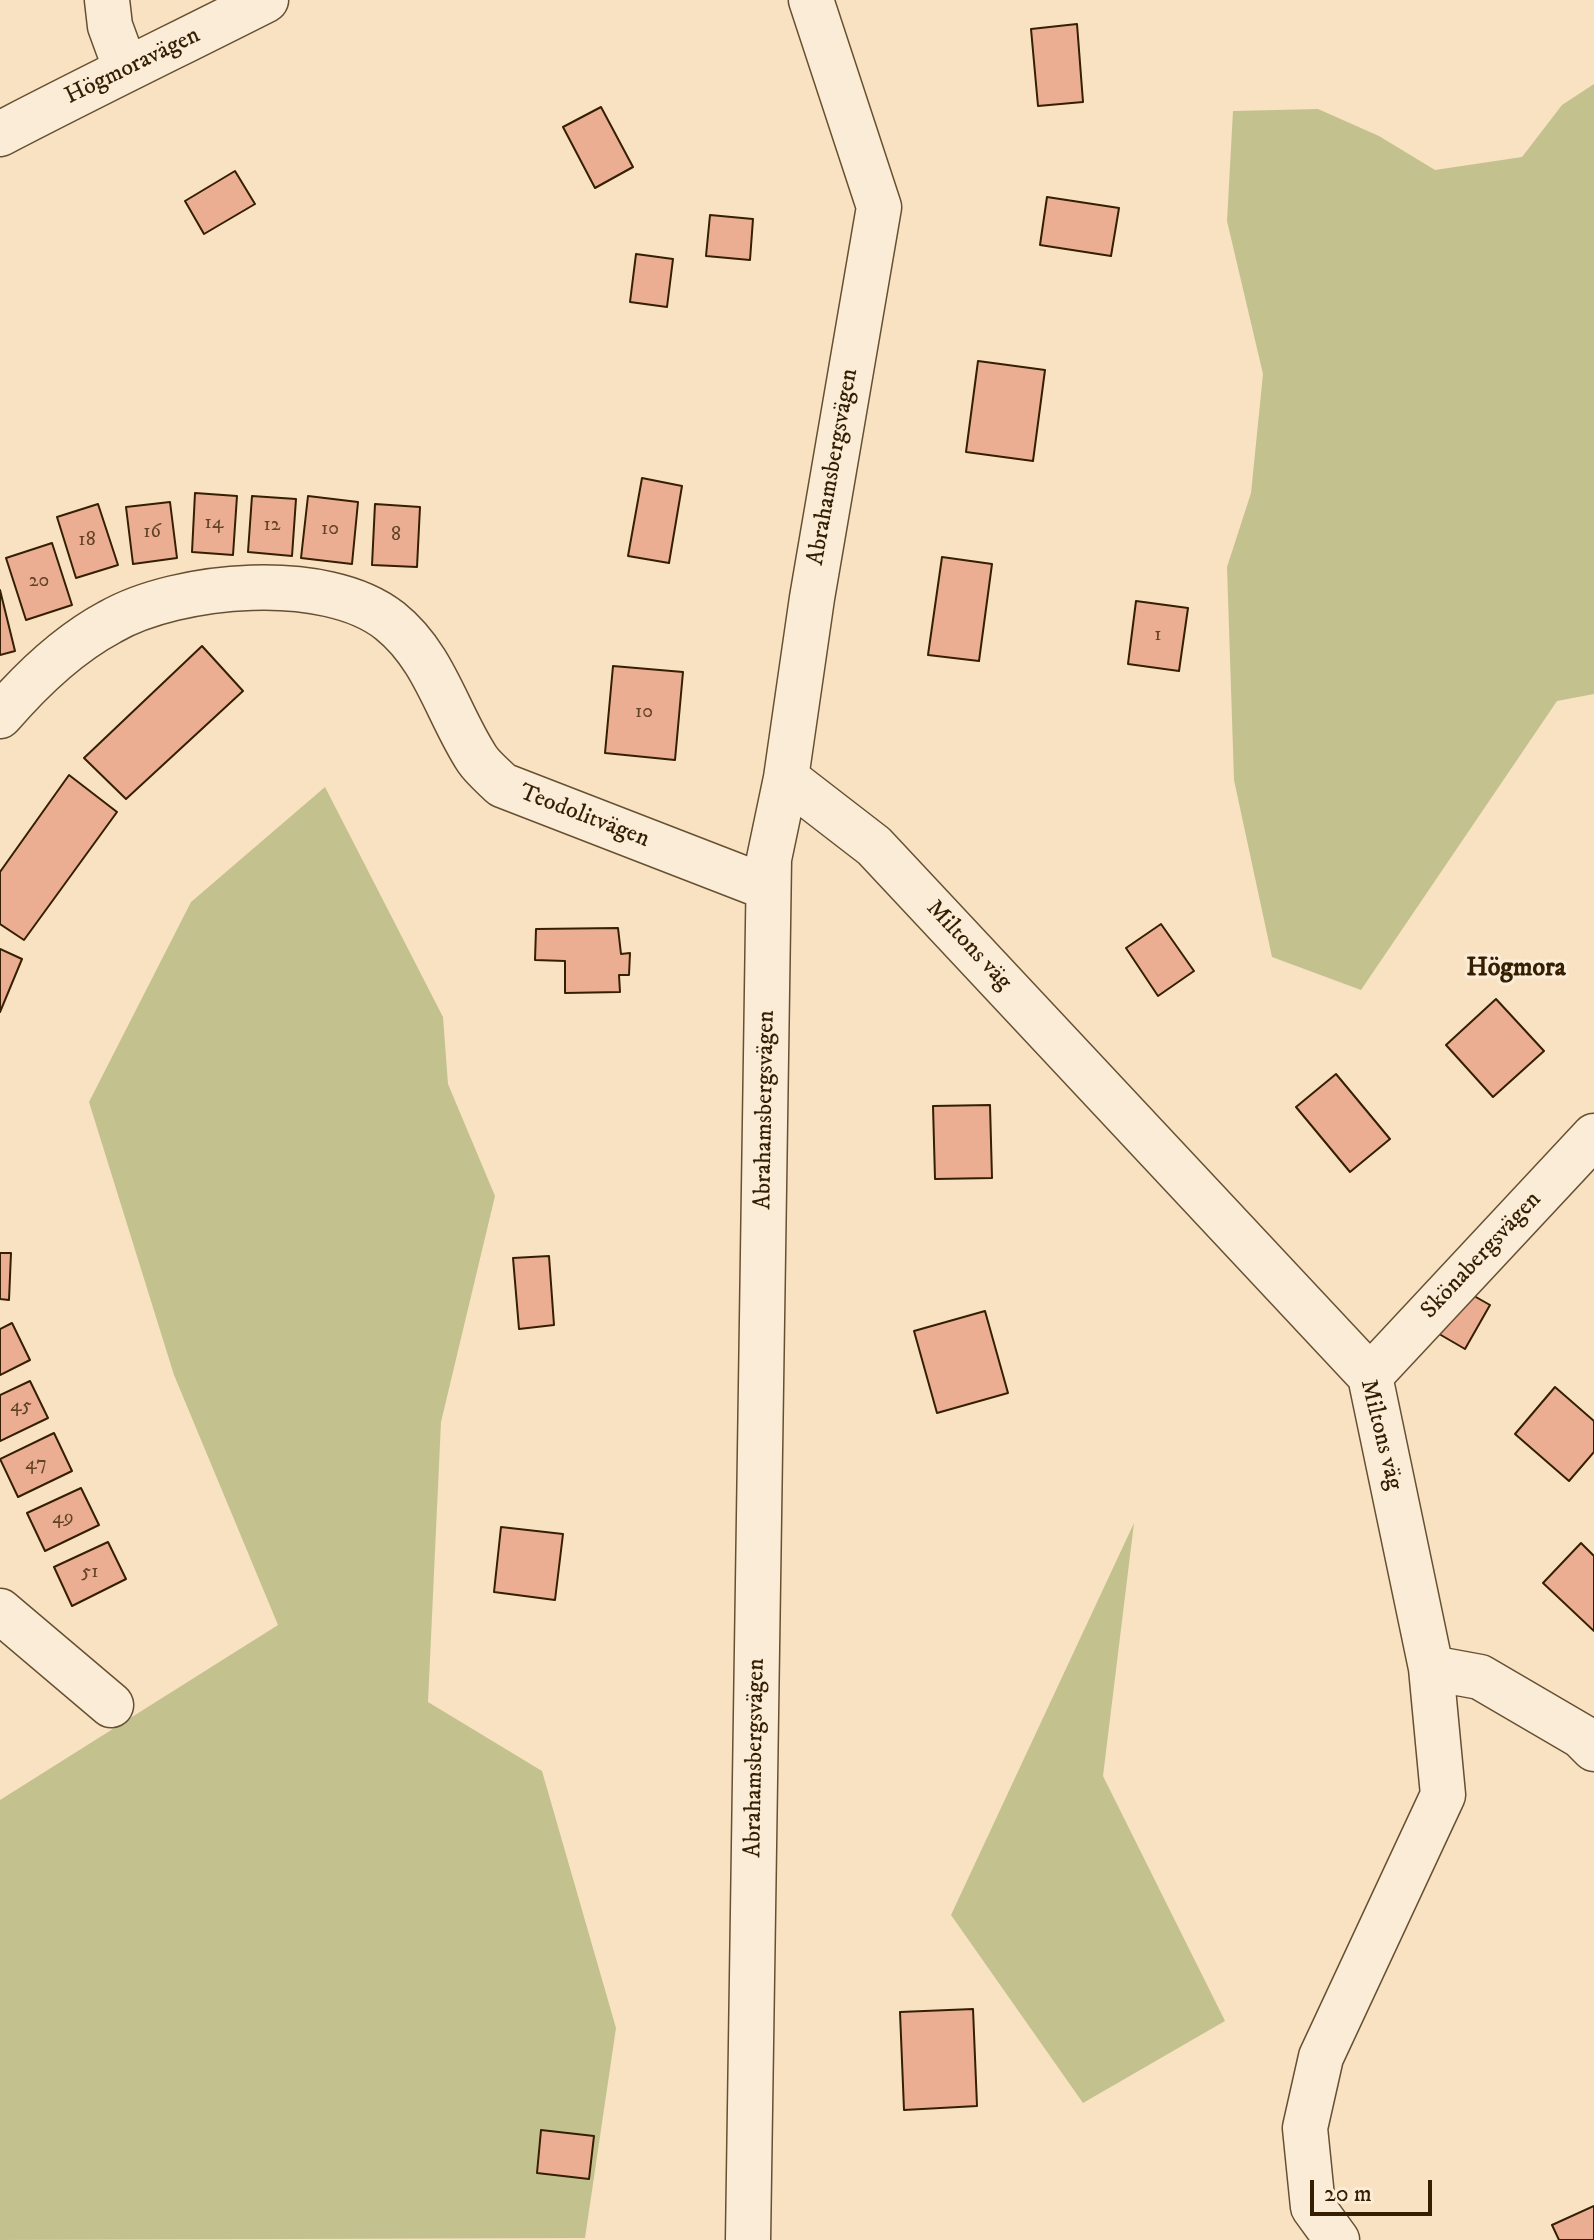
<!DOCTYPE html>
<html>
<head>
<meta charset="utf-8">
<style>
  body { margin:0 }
  #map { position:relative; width:1594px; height:2240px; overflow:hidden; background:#f9e2c1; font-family:"IM FELL DW Pica",serif }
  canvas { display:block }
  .scale { position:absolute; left:1310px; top:2180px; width:122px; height:36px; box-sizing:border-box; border:4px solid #351f02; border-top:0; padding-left:10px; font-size:24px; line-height:28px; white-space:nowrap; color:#351f02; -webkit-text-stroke:6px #fbecd7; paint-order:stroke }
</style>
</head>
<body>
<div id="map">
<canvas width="1594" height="2240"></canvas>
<div class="scale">20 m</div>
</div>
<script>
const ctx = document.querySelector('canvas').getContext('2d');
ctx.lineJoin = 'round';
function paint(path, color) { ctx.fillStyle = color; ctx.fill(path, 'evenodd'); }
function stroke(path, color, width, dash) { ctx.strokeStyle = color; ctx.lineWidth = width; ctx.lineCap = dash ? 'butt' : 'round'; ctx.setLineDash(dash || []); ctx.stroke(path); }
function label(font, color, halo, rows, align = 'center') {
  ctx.font = font + ' "IM FELL DW Pica",serif'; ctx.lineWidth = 6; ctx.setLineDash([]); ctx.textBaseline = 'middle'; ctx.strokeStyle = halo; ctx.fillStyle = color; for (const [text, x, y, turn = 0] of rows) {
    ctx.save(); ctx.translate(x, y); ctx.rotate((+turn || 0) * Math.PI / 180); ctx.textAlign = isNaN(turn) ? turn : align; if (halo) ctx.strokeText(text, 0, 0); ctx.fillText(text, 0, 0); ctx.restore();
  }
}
const green = new Path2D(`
  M1594,84V694L1557,701L1361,990L1272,957L1234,780L1227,567L1251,493L1263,374L1227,221L1233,111L1318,109L1379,136L1435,170L1522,157L1562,105Z
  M325,787L443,1017L448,1084L495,1196L441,1422L428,1702L542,1771L616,2028L585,2238L0,2240V1800L278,1625L174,1375L89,1102L191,902Z
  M1134,1523L1103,1776L1225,2021L1083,2103L951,1915Z`);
const building = new Path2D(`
  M1077,24L1083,102L1038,106L1031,29Z
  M601,107L633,167L595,188L563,127Z
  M235,171L255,204L204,234L185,201Z
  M1047,197L1119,208L1111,256L1040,245Z
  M710,215L753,219L750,260L706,256Z
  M636,254L673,259L667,307L630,302Z
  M978,361L1045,370L1033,461L966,452Z
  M642,478L682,486L669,563L628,556Z
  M195,493L237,496L233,555L192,552Z
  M252,496L296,499L292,556L248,552Z
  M308,496L358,502L352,564L301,558Z
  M170,502L177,558L133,564L126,507Z
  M98,504L118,565L76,578L57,517Z
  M375,504L420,507L417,567L372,565Z
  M52,543L72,605L26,620L6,558Z
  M942,557L992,564L979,661L928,655Z
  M0,590L15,651L0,655Z
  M1136,601L1188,608L1179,671L1128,664Z
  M202,646L243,691L126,799L84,758Z
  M613,666L683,672L675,760L605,753Z
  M69,775L117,812L24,940L0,924V872Z
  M1161,924L1194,971L1158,996L1126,948Z
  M618,928L621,954L630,953L629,975H619L620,992L565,993V961L535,960L536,929Z
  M0,949L22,959L0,1012Z
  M1496,999L1544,1051L1493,1097L1446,1045Z
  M1336,1074L1390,1139L1350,1172L1296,1107Z
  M990,1105L992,1178L935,1179L933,1106Z
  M0,1253H11L9,1300L0,1299Z
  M549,1256L554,1325L519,1329L513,1258Z
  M1460,1288L1490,1305L1465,1349L1434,1331Z
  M985,1311L1008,1393L937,1413L914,1331Z
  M12,1323L30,1360L0,1375V1329Z
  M30,1381L48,1418L0,1441V1395Z
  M1555,1387L1594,1421V1452L1569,1481L1515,1434Z
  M54,1433L72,1471L18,1497L0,1459Z
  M81,1488L99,1525L45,1551L27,1513Z
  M501,1527L563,1534L555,1600L494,1592Z
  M108,1542L126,1579L72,1606L54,1567Z
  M1581,1543L1594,1556V1631L1543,1583Z
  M973,2009L977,2106L904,2110L900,2012Z
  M541,2130L594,2136L589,2179L537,2173Z
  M1594,2206V2240H1559L1552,2225Z`);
const minor = new Path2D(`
  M107,0L110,26L125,67
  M0,134C88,88 177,45 266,0
  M0,716C31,680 67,645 110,622C178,583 326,570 390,621C435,657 447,713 477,759C483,768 494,777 502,785L768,888
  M786,778L874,846L1370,1376L1431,1668L1443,1795L1321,2057L1305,2128L1313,2207L1337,2240
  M1370,1376L1594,1136
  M0,1611L111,1705
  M1431,1668L1480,1677L1581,1736L1594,1749
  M748,2240L769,859L786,778L812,598L879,207L811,0`);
const numberNames = [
  ["14",214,524],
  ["12",272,526],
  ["10",330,530],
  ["16",152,533],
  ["8",396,536],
  ["18",87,541],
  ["20",39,582],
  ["1",1158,636],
  ["10",644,713],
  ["45",21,1407],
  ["47",36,1465],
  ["49",63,1519],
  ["51",90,1573]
];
const streetNames = [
  ["Högmoravägen",133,67,-26],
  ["Abrahamsbergsvägen",834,467,-80],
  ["Teodolitvägen",584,817,21],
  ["Miltons väg",968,946,47],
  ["Abrahamsbergsvägen",766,1110,-89],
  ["Skönabergsvägen",1482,1256,-47],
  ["Miltons väg",1380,1435,76],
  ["Abrahamsbergsvägen",756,1758,-89]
];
const neighbourhoodNames = [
  ["Högmora",1516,970]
];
paint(green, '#c3c28f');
paint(building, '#ebae92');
stroke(building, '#351f02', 2);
stroke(minor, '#665032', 47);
stroke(minor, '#fbecd7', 44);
label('20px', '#624326', null, numberNames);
label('24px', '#351f02', '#fbecd7', streetNames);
label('bold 26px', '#351f02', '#fbecd7', neighbourhoodNames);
</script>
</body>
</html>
